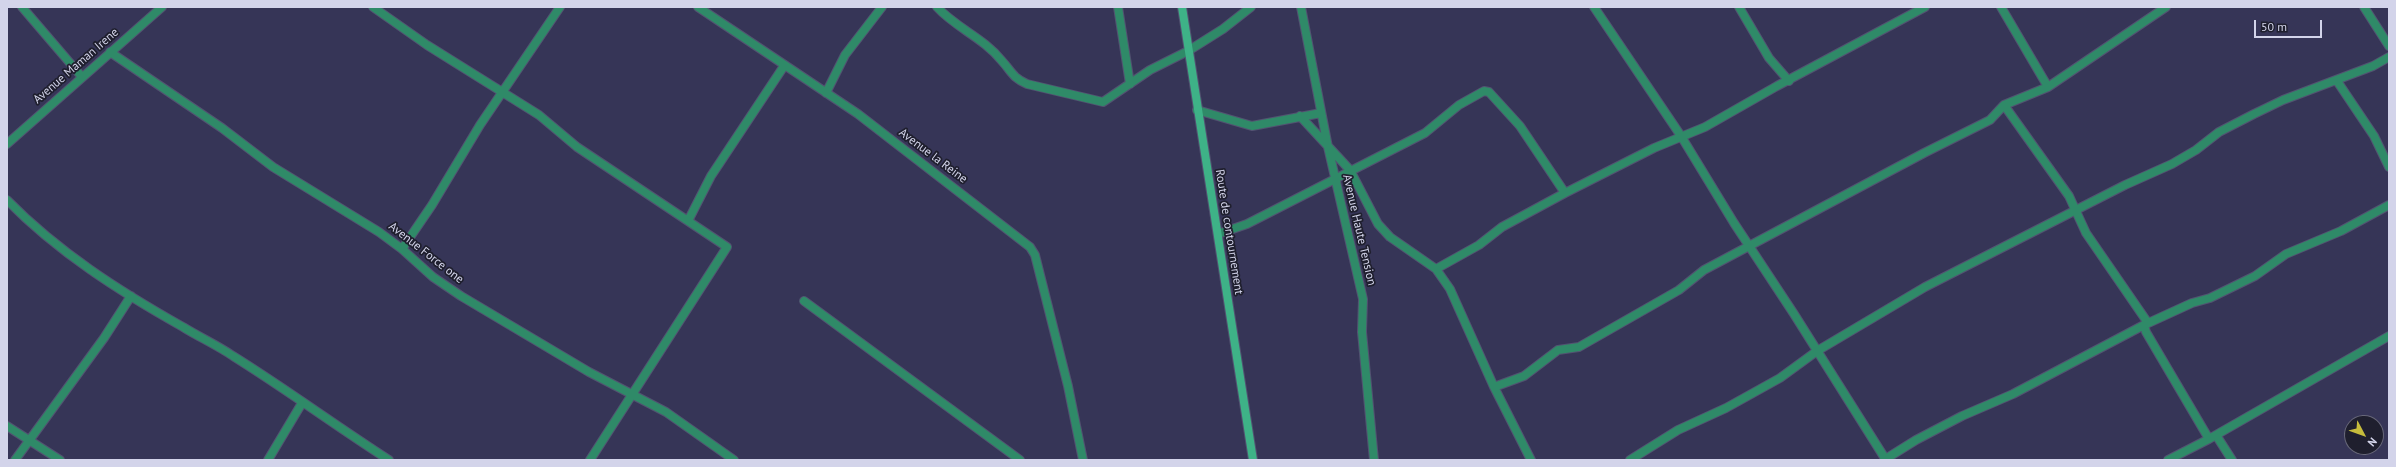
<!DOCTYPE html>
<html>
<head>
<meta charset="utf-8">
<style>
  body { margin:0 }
  #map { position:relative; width:2396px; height:467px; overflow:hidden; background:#363557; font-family:"PT Sans",sans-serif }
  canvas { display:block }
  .frame { position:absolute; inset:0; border:8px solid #d3d4ea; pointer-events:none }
  .north { position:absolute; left:2344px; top:415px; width:40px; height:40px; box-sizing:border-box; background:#1f1f2e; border:1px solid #676779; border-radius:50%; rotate:131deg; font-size:11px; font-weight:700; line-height:16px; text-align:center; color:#d3d4ea }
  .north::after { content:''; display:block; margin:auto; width:14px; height:18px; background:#c6bc3c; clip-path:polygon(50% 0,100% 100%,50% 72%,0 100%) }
  .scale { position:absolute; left:2254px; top:20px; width:68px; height:18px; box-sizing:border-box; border:2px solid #d3d4ea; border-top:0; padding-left:5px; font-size:12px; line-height:14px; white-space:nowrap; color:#d3d4ea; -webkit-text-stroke:3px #1f1f2e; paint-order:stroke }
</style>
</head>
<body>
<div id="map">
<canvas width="2396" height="467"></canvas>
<div class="frame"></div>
<div class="north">N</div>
<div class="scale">50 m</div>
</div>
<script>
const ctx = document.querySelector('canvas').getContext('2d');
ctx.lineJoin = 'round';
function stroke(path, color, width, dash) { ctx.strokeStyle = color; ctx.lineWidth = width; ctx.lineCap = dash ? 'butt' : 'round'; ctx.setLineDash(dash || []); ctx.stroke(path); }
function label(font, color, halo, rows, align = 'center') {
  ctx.font = font + ' "PT Sans",sans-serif'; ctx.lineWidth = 3.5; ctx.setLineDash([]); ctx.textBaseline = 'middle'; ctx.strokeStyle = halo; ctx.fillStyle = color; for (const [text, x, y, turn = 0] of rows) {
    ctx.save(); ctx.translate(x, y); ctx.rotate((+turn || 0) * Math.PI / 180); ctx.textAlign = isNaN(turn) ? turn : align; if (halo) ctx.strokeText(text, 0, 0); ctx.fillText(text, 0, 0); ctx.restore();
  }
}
const street = new Path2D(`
  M22,7L82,77
  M373,7L427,45L539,115L577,147L727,247L590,460
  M698,7L858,114L1030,247L1035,255L1068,386L1083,460
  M937,7C956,28 984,38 1002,61C1012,72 1012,77 1027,84L1103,102L1150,70L1188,51L1223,29L1251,7
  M1118,7L1130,84
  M1301,7L1328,147L1363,299L1362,332L1374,460
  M1594,7L1681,136L1734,223L1794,314L1886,460
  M1739,7L1769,58L1789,81
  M2001,7L2048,87
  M2364,7L2389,46
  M110,52L222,128L273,167L379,232L402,249L433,277L461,296L589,372L666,412L734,460
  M2337,81L2374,136L2389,167
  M826,93L845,55L882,7
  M2004,105L2069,196L2086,233L2148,323
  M1197,110L1252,126L1321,113
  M1300,116L1350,170L1378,224L1390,237L1436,269L1450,289L1494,387L1531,460
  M7,144L162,7
  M7,200C58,252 119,291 183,327C199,337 217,345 233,356C286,389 336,426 389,460
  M688,221L711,176L784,66
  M1218,234L1247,224L1425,133L1459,105L1484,91L1489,92L1520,126L1565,193L1654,148L1705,127L1777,86L1925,7
  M402,249L432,205L480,125L560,7
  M1436,269L1479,245L1502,227L1565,193
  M804,301L1020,460
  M2144,325L2192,303L2210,298L2255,276L2286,254L2341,231L2389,205
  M1494,387L1524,376L1558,350L1579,347L1679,290L1704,270L1924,153L1990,120L2004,105L2048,87L2166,7
  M7,426L60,460
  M2216,435L2232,460
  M15,460L104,338L131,296
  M268,460L302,403
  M1630,460L1678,430L1726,408L1780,378L1817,351L1925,287L2125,185L2172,164L2196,150L2219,132L2254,114L2283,100L2373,66L2389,57
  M1884,460L1916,440L1962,416L2013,394L2144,325L2146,332L2209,439
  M2168,460L2209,439L2389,336`);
const secondary = new Path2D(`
  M1182,7L1253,460`);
const streetNames = [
  ["Avenue Maman Irene",76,66,-41],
  ["Avenue la Reine",933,156,37],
  ["Avenue Haute Tension",1359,230,77],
  ["Route de contournement",1229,232,81],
  ["Avenue Force one",426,253,38]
];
stroke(street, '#525271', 10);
stroke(secondary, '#525271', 10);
stroke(street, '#2f8a68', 8);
stroke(secondary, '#3eb287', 8);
label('12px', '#d3d4ea', '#1f1f2e', streetNames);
</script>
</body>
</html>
